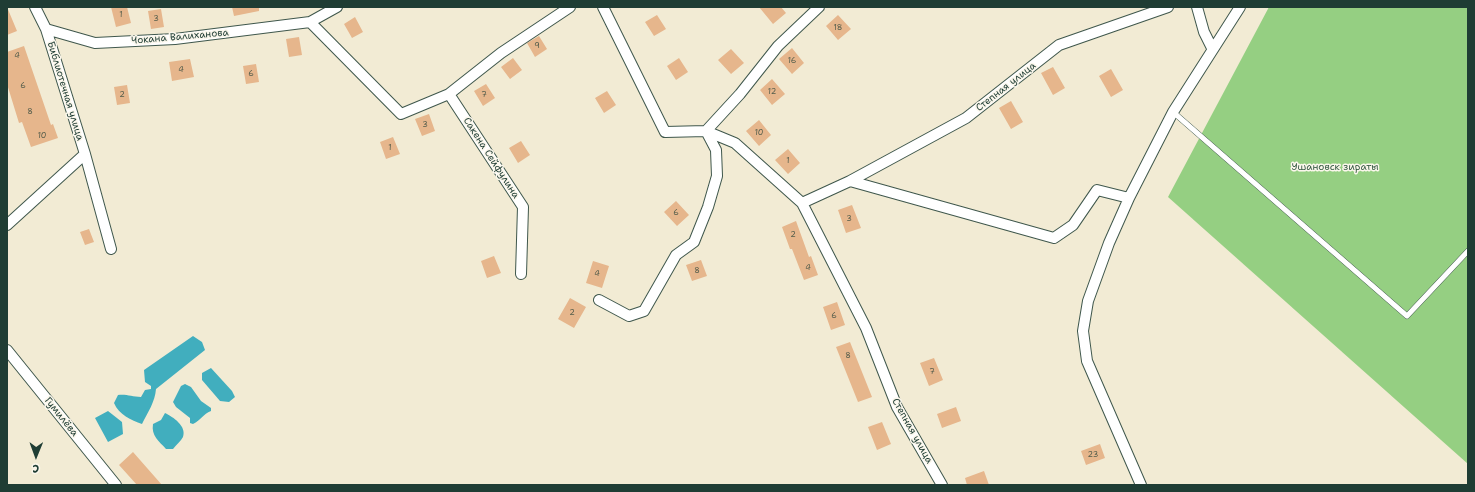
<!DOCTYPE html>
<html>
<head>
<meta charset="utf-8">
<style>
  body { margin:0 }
  #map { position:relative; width:1475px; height:492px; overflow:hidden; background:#f2ebd4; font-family:"Shantell Sans",sans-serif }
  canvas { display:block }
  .frame { position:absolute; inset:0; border:8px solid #1f3d34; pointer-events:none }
  .north { position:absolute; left:16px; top:436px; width:40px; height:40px; -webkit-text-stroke:3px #fbf7ec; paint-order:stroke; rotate:181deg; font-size:11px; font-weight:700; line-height:16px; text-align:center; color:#1f3d34 }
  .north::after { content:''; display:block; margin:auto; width:14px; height:18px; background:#1f3d34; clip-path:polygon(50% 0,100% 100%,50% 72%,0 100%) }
</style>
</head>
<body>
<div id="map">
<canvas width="1475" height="492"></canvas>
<div class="frame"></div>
<div class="north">С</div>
</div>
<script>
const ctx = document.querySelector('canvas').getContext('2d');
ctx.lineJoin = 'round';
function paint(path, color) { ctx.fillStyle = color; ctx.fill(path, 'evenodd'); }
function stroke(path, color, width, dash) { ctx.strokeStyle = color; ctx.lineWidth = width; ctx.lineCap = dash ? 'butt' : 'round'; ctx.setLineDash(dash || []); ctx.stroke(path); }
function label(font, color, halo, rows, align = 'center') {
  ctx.font = font + ' "Shantell Sans",sans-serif'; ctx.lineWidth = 3; ctx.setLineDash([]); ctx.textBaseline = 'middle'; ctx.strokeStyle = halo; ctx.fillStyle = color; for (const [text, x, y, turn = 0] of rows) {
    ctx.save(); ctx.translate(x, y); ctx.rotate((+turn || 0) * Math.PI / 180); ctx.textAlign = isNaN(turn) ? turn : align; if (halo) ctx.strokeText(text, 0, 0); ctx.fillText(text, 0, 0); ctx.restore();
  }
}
const green = new Path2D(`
  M1269,7H1468V464L1168,197Z`);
const water = new Path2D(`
  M193,336L202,342L205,350L156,389C155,402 148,412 142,424C131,420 119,415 114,403L118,395C127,394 132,397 141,397L145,390L151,389V386L145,382L144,370Z
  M211,368L232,391L235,397L229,402L220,401L202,380V373Z
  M185,384L191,387L201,401L211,408V411C203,414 201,420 193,424L190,423V418L176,407L173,402L181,386Z
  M108,411L122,422L123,434L108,442L95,418Z
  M165,413C173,417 187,426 183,437C181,441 176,445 173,449H166C159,441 151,436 153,424L161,420Z`);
const building = new Path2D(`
  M7,7L17,31L7,35Z
  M111,7H127L131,23L116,27Z
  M232,7H259V11L234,16Z
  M759,7H781L786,13L773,24Z
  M161,9L164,27L151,29L148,11Z
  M657,15L666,29L654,36L645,22Z
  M838,15L851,29L838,40L826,26Z
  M355,17L363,32L352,38L344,24Z
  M539,36L547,49L535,57L527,43Z
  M299,37L302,55L289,57L286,39Z
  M24,46L51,125L53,124L58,138L31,147L22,122L19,123L7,84V52Z
  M792,48L804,63L792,74L779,59Z
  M731,49L744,63L731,74L718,60Z
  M513,58L522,70L510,79L501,67Z
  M679,58L688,72L676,80L667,66Z
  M190,59L194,77L172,81L169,62Z
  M256,64L259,82L246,84L243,66Z
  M1053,67L1065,88L1053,95L1041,73Z
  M1111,69L1123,90L1111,97L1099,76Z
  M772,79L785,94L772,105L760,90Z
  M486,84L495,98L483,106L474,91Z
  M127,85L130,103L117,105L114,87Z
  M607,91L616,105L604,113L595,98Z
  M1011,101L1023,122L1011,129L999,108Z
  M429,114L435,131L422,136L415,119Z
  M759,120L771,135L759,146L746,131Z
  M393,137L400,154L386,159L380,142Z
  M521,141L530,155L518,163L509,148Z
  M788,149L800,163L788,174L775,160Z
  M676,201L689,215L677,226L664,212Z
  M852,205L861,228L846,233L838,210Z
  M796,221L809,257L811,256L818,275L804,280L792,249H790L782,227Z
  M89,229L94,242L85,245L80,232Z
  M494,256L501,273L487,278L481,261Z
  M701,260L707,276L692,281L686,265Z
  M593,261L609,266L602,288L586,283Z
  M570,298L586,307L574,328L558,319Z
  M837,302L845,325L831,330L823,307Z
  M850,342L872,397L858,402L836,347Z
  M934,358L943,380L929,386L920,363Z
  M956,407L961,421L942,428L937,414Z
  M882,422L891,444L877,450L868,427Z
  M1100,444L1105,458L1086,465L1081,451Z
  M133,452L162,485H137L119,465Z
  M984,471L989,485H967L965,478Z`);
const service = new Path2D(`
  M1173,112L1407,316L1468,251`);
const minor = new Path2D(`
  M35,7L46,29L95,43L175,39L310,22L337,7
  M603,7L665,132L706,131L740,94L778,46L819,7
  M1197,7L1204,32L1212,48
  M310,22L401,114L449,94L501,53L570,7
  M449,94L523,207L521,274
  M706,131L735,143L802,203L866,328L897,407L942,485
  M85,154L111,249
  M850,181L966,118L1059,45L1168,7
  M802,203L850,181L1054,238L1073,225L1097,190L1129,198
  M7,225L85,154L46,29
  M599,300L629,316L644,311L676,255L694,242L708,207L717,176L716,150L706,131
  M7,350L116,485
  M1141,485L1087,361L1083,331L1088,301L1109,243L1129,198L1173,112L1240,7`);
const numberNames = [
  ["1",121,15],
  ["3",156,19],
  ["18",838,28],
  ["9",537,46],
  ["4",17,56],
  ["16",792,61],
  ["4",181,70],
  ["6",251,74],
  ["6",23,86],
  ["12",772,92],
  ["2",122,95],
  ["7",484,95],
  ["8",30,112],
  ["3",425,125],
  ["10",759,133],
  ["10",42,136],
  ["1",390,148],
  ["1",788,161],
  ["6",676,213],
  ["3",849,219],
  ["2",793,235],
  ["4",808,268],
  ["8",697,271],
  ["4",597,274],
  ["2",572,313],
  ["6",834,316],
  ["8",848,356],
  ["7",932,372],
  ["23",1093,455]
];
const streetNames = [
  ["Чокана Валиханова",180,37,-5],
  ["Степная улица",1006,87,-38],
  ["Библиотечная улица",65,91,73],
  ["Сакена Сейфулина",491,158,57],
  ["Гумилёва",61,417,51],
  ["Степная улица",912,431,61]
];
const parkNames = [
  ["Ушановск зираты",1335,167]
];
paint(green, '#95cf82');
paint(water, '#41aebe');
paint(building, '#e6b68c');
stroke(service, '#3f574c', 6);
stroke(minor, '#3f574c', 12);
stroke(service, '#fff', 5);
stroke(minor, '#fff', 10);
label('8px', '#515b4a', null, numberNames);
label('10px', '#1f3d34', '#fbf7ec', streetNames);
label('10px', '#375a44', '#fbf7ec', parkNames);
</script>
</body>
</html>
